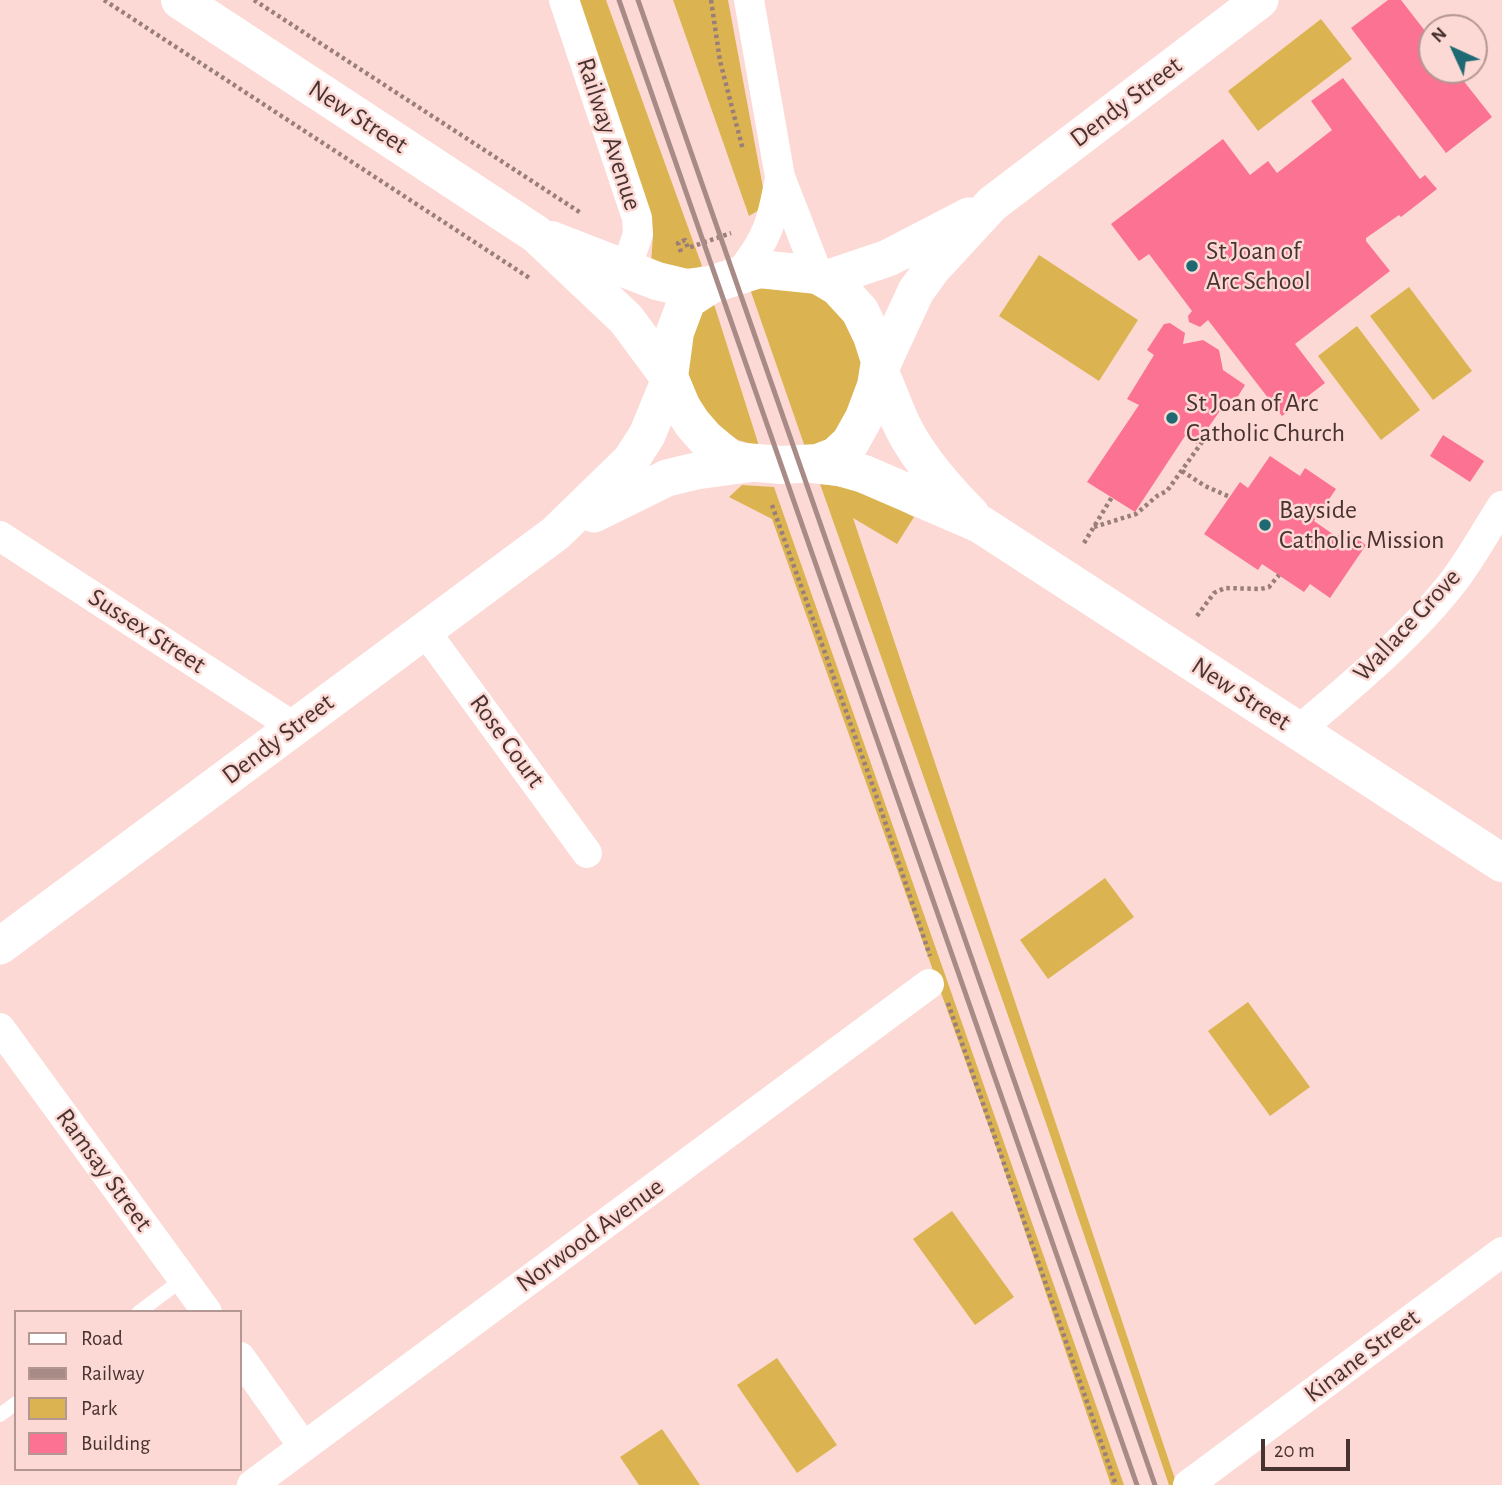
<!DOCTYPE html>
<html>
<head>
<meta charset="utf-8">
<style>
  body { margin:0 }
  #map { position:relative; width:1502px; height:1485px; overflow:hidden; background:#fcd9d4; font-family:"Alegreya Sans",sans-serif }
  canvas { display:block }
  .legend { position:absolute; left:14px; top:1310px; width:228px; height:161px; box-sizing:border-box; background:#fcd9d4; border:2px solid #b49792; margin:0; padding:9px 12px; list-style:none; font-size:21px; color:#493330 }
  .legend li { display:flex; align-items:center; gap:14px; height:35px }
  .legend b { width:35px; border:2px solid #b49792 }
  .north { position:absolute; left:1418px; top:14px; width:70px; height:70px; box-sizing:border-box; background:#fcd9d4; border:2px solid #b49792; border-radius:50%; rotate:315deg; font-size:19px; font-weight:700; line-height:28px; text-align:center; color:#493330 }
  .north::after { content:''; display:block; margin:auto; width:24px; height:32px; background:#1e6972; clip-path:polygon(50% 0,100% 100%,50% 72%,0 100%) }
  .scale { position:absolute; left:1261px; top:1439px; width:89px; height:32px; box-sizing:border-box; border:4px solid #493330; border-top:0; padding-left:9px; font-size:21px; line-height:24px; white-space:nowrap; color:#493330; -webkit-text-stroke:5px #fcd9d4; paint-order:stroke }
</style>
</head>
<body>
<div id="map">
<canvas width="1502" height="1485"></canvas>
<ul class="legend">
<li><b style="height:9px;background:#fff"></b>Road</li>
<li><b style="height:9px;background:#a88b87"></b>Railway</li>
<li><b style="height:19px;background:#dbb451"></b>Park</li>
<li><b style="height:19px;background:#fb7292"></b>Building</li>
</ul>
<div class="north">N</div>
<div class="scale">20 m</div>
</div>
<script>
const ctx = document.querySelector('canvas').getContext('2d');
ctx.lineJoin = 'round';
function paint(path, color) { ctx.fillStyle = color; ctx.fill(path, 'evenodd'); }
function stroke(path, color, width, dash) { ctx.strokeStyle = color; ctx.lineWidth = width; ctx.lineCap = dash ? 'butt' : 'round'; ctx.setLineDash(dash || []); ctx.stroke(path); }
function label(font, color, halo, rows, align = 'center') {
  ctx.font = font + ' "Alegreya Sans",sans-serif'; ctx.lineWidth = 5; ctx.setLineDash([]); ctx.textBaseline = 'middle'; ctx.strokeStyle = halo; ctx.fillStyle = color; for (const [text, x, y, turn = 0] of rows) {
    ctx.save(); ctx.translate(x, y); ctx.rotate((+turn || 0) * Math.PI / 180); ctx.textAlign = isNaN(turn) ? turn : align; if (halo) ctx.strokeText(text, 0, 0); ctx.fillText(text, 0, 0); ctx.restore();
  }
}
const green = new Path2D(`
  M579,0H606L702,266L691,271L651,263L653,236L650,212Z
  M673,0H728L764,193V207L749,216Z
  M1321,19L1352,59L1258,131L1228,91Z
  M1039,255L1138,320L1099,381L999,316Z
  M795,286L835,304L865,355L855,412L827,442L805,447L750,289Z
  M1409,287L1472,371L1433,400L1370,316Z
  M713,301L759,446L738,440L717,426L702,406L685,366L690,323Z
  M1357,326L1420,410L1381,440L1318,356Z
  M820,484C854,486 885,502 914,517L897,544L853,518L1177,1485H1169L1046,1123Z
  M742,485L774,487L1124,1485H1111L1000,1158L772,519L729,497Z
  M1105,878L1134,917L1048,979L1020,940Z
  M1248,1002L1310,1087L1270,1116L1208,1031Z
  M952,1211L1014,1297L975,1325L913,1239Z
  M777,1358L837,1445L797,1473L737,1385Z
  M662,1429L700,1485H639L620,1457Z`);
const building = new Path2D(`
  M1388,0H1401L1432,40V70H1455L1492,117L1446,153L1351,28Z
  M1343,78L1420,179L1425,175L1437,189L1401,217L1399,215L1366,238V241L1390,271L1295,344L1325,383L1282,416L1208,320L1200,327L1189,322L1188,316L1192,311L1149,254L1139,261L1111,224L1223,139L1250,175L1268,161L1277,173L1332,130L1311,101Z
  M1170,323L1185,333L1183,344L1203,340L1219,350L1223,370L1245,385L1232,406L1226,402L1197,444L1185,436L1135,512L1087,482L1139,405L1127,399L1154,355L1147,350L1164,324Z
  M1443,435L1484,461L1470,482L1430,456Z
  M1270,456L1300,476L1305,468L1336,489L1314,521L1337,537L1343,529L1366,545L1330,598L1310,584L1304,592L1262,564L1258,570L1204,534L1240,482L1248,488Z`);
const path = new Path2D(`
  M104,0L531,279
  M254,0L581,213
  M711,0L720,61L743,150
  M681,252L678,243L685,240L688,248L731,233
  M1182,471L1205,486L1230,497
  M772,505L876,795L930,956
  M1094,527L1136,514L1157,496L1167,491L1205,438
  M1084,543L1112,497
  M1197,616L1214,593L1225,588L1261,589L1269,587L1279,575
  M948,1003L1116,1485`);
const service = new Path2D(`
  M139,1312L183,1279
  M0,1415L16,1403`);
const minor = new Path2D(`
  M564,0L637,218L638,234L626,269
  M749,0L780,177L818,275
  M739,274C768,239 772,222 780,178
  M0,536L294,727
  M425,631L587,853
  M1298,731C1353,684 1412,636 1456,578C1473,555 1487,529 1502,506
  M0,1028L207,1312
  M240,1357L303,1446
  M252,1485L929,984
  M1188,1485L1502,1252`);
const tertiary = new Path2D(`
  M826,279L888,258L969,216
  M880,369L916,291L932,269L992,204L1260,0
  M594,514L667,478L696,471L755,463
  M0,946L556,533L631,460L647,435L670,379`);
const secondary = new Path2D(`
  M180,0L536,234L626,319L669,377L681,406L692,423L705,438L730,459L744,462L782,465L818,463L836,456L850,443L864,418L876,386L880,361L872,336L860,311L838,287L818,275L759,269L710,285L687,300L675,332L669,377
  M551,240L657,281L686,288L710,285
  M879,371C889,391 895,413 906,433C923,464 946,490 971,515
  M813,464L840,467L864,474L980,524L1502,863`);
const rail = new Path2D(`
  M619,0L1137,1485
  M638,0L1155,1485`);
const markers = [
  [1192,266,7,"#1e6972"],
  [1172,418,7,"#1e6972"],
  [1265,525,7,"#1e6972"]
];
const streetNames = [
  ["Dendy Street",1126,102,-37],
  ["New Street",358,117,33],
  ["Railway Avenue",609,134,72],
  ["Wallace Grove",1407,625,-47],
  ["Sussex Street",147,631,33],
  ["New Street",1241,694,33],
  ["Dendy Street",278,739,-37],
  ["Rose Court",507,741,54],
  ["Ramsay Street",104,1170,54],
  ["Norwood Avenue",590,1235,-36],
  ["Kinane Street",1362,1356,-37]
];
const poiNames = [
  ["St Joan of",1206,251],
  ["Arc School",1206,281],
  ["St Joan of Arc",1186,403],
  ["Catholic Church",1186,433],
  ["Bayside",1279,510],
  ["Catholic Mission",1279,540]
];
paint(green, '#dbb451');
paint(building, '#fb7292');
stroke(path, '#9a7e7a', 4.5, [3.5, 3.5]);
stroke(service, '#fff', 14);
stroke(minor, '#fff', 30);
stroke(tertiary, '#fff', 37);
stroke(secondary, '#fff', 38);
stroke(rail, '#a88b87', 5);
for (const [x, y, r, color] of markers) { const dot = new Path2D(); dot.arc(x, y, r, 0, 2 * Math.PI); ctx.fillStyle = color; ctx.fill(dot); stroke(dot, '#fcd9d4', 2.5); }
label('26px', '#493330', '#fcd9d4', streetNames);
label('26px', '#493330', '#fcd9d4', poiNames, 'left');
</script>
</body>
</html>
